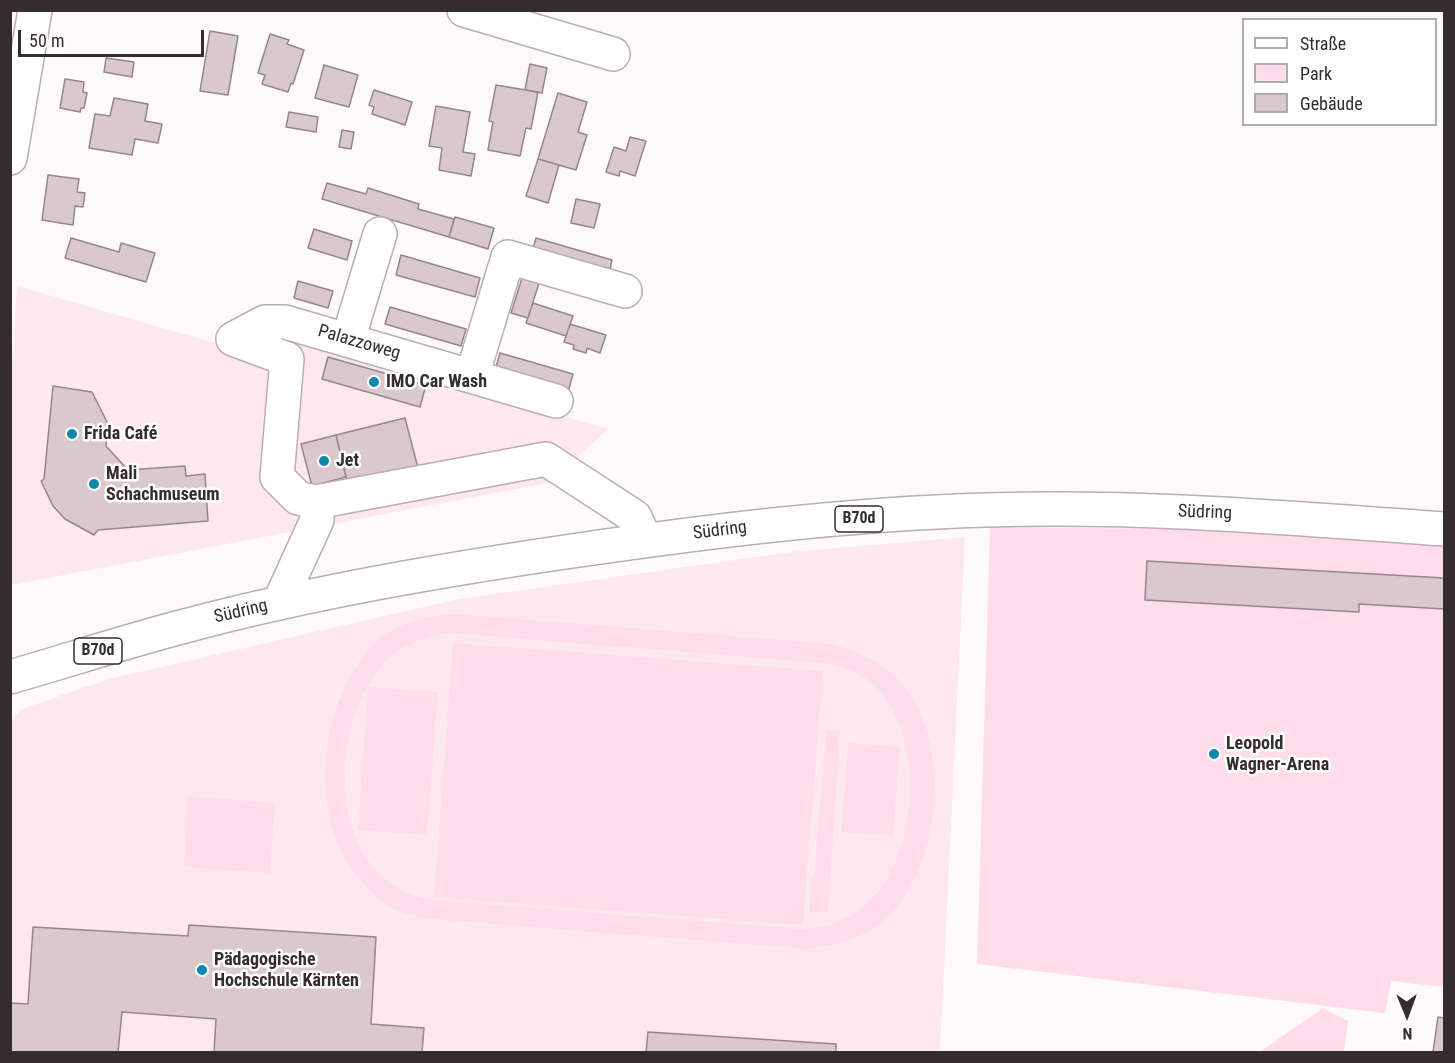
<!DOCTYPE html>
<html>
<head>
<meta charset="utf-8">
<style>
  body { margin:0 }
  #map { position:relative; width:1455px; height:1063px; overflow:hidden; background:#fefafb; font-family:"Roboto Condensed",sans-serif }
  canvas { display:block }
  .frame { position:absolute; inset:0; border:12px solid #342d30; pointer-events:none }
  .legend { position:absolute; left:1242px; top:18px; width:195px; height:108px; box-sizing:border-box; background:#fff; border:2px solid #aeabac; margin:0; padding:8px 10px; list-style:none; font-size:18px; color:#342d30 }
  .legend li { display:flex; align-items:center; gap:12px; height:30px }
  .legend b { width:30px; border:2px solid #aeabac }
  .north { position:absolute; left:1377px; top:985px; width:60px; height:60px; -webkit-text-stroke:4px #fff; paint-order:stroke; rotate:179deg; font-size:16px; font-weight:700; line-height:24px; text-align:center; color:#342d30 }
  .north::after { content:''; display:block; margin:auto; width:21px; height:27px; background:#342d30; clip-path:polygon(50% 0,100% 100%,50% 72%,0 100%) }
  .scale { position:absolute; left:18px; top:30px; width:186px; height:27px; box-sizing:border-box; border:3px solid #342d30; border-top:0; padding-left:8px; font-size:18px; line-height:21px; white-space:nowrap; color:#342d30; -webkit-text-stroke:4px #fff; paint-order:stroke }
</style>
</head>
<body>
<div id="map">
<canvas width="1455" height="1063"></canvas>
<div class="frame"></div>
<ul class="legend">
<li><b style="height:8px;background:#fff"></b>Straße</li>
<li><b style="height:16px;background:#fedcea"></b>Park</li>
<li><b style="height:16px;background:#dac8cf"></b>Gebäude</li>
</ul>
<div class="north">N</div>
<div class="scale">50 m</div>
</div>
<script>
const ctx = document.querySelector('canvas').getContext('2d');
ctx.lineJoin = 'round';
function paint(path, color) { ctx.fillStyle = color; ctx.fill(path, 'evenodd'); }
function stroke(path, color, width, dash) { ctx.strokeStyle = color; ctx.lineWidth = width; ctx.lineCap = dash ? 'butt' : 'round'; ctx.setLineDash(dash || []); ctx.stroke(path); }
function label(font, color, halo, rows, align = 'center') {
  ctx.font = font + ' "Roboto Condensed",sans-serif'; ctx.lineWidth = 5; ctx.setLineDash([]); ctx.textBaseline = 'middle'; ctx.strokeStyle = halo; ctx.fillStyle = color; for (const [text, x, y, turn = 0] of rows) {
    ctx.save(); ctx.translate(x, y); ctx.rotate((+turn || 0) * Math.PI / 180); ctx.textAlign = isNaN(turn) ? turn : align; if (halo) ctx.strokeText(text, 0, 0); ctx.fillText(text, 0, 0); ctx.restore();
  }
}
const built = new Path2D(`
  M17,286L250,353L285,335L608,429L548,483L11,585L10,401Z
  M965,537L940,1052H11L10,721L22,709L109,679L459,599L791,552Z`);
const green = new Path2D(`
  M990,527L1175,529L1444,543V987L1391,981L1385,1013L977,964Z
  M456,614L832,644C853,650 872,657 889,671C956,725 945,871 881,923C859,940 836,945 809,949L432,919C416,916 398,913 385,903C320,856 312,765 341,696C351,672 365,649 386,634C406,620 432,616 456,614ZM448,633L825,663C840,667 856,671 868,680C929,727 921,863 862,908C842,924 822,928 798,929L431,900C420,897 407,894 397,888C326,845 334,720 383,664C400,645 424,637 448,633Z
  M453,643L823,671L803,925L434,897Z
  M368,687L438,692L427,835L358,830Z
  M826,730L840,731L828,913L809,911L811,878H814Z
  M848,743L900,747L893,836L841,832Z
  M188,796L275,803L270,873L184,867Z
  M1323,1008L1348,1021L1344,1052H1260Z`);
const building = new Path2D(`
  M210,31L238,36L228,95L200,91Z
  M270,34L289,40L287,44L304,50L293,84L291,83L288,92L262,84L265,75L258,73Z
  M106,58L134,62L132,77L104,72Z
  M530,64L547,68L542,93L525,90Z
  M324,65L358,75L349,107L315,98Z
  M65,79L84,82L83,92L87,93L84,108H81L80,112L60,108Z
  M496,85L538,92L531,129L526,128L520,156L488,150L493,122L489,121Z
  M374,90L412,102L405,125L372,114L374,107L369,105Z
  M558,93L587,102L578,132L587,135L576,170L538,159Z
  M114,98L148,104L145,121L162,124L158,143L135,139L132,155L89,148L95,114L110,116Z
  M436,106L470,112L463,152L475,154L471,176L439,170L442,148L429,146Z
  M289,112L318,117L316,132L286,127Z
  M342,130L354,132L351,149L339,147Z
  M630,137L646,141L635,176L620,171L619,176L606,172L614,147L626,151Z
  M538,159L559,165L548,203L526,196Z
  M48,175L79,179L77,192L85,193L83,207L75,206L73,225L42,220Z
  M327,183L366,194L368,188L419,204L418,209L454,219L449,237L322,199Z
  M576,199L600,204L594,228L571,223Z
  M455,217L494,228L488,249L449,237Z
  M314,229L352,241L347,260L308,248Z
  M71,238L119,252L121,243L155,253L146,282L65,258Z
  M536,238L612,260L608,277L531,255Z
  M401,255L480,278L475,297L396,275Z
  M522,278L539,283L528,318L511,313Z
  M298,281L333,291L328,308L294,298Z
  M533,303L573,316L566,336L526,323Z
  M390,307L466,329L461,346L385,324Z
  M570,324L606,335L600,353L587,348L586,353L573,349L574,345L564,342Z
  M500,353L573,374L568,392L495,371Z
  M328,357L426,385L420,407L322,379Z
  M53,386L92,392L107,422L106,446L128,470L185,466L186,476L205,474L208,521L98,530L94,535L65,519L53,506L41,481L44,479Z
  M405,418L419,472L349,489L336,435Z
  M336,435L346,477L312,486L301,444Z
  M1147,561L1444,578V609L1359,604V612L1145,600Z
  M189,925L376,937L371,1024L424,1028L422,1052H214L216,1019L122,1012L118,1052H10V1003L28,1004L33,927L188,936Z
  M1438,1017L1444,1018V1052H1433Z
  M648,1032L836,1044V1052H646Z`);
const minor = new Path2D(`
  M464,10L613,54
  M10,158L35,10
  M233,339L287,359L277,477L298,498L316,502L546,459L635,517L645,540
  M233,339L265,322H285L556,401
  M348,340L380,234
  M472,376L508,257L625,291
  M279,603L317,520L316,502`);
const major = new Path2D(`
  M10,677C69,660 127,641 185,626C312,592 442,570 572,551C709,531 847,514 986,510C1139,505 1292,518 1444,529`);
const markers = [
  [374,382,6,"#1187ac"],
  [72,434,6,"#1187ac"],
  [324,461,6,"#1187ac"],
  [94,484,6,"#1187ac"],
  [1214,754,6,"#1187ac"],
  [202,970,6,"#1187ac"]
];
const shields = [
  [859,519,48],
  [98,651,48]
];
const shieldNames = [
  ["B70d",859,519],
  ["B70d",98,651]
];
const streetNames = [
  ["Palazzoweg",359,343,16],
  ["Südring",1205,513,2],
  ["Südring",720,531,-7],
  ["Südring",241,612,-13]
];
const poiNames = [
  ["IMO Car Wash",386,382],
  ["Frida Café",84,434],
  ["Jet",336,461],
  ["Mali",106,474],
  ["Schachmuseum",106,495],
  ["Leopold",1226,744],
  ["Wagner-Arena",1226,765],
  ["Pädagogische",214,960],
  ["Hochschule Kärnten",214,981]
];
paint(built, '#fde8f0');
paint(green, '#fedcea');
paint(building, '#dac8cf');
stroke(building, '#96858c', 1.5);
stroke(minor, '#bdacb3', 36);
stroke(major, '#bdacb3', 36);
stroke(minor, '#fff', 33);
stroke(major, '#fff', 33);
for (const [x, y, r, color] of markers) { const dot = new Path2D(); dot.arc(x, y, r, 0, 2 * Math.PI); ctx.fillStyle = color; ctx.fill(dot); stroke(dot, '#fff', 2); }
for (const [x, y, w] of shields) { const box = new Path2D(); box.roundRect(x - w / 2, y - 13, w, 26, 4.5); ctx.fillStyle = '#fff'; ctx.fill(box); stroke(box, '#342d30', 1.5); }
label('bold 16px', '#342d30', null, shieldNames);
label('18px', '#342d30', '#fff', streetNames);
label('bold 18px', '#342d30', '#fff', poiNames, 'left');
</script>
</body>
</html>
